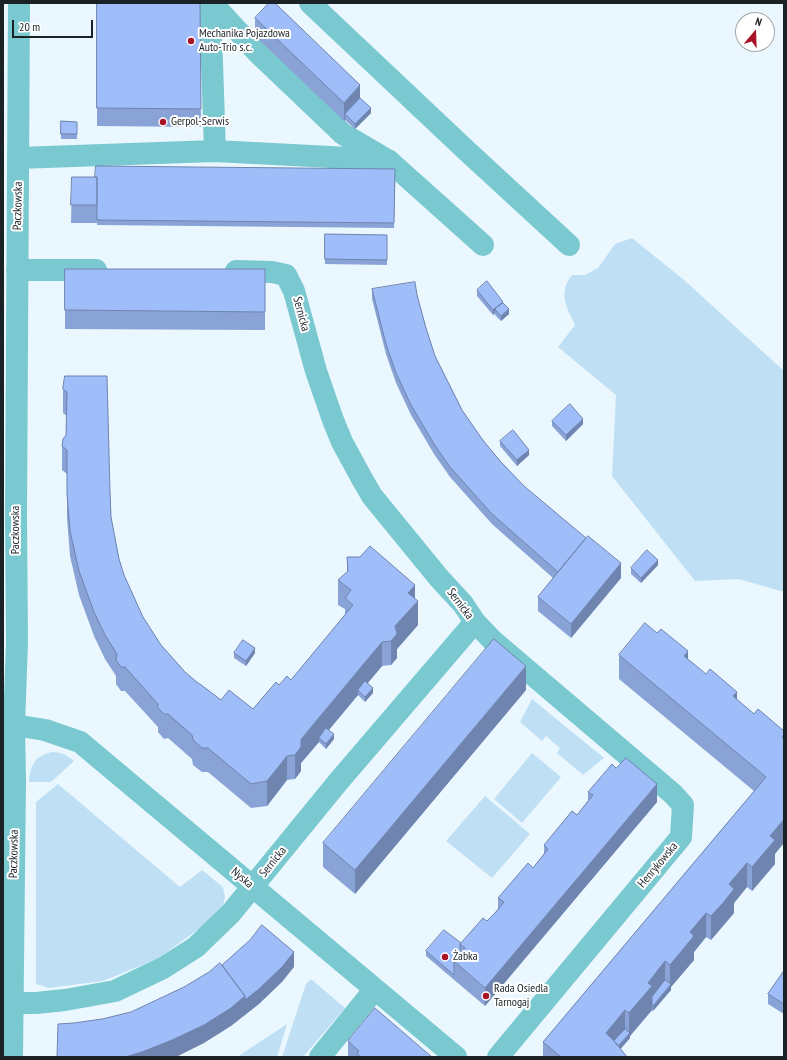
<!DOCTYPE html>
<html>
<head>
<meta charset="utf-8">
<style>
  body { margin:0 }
  #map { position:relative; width:787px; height:1060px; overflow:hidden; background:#ebf7fe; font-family:"PT Sans Narrow",sans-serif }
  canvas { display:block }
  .frame { position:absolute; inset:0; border:4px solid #1b2226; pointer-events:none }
  .north { position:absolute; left:735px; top:12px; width:40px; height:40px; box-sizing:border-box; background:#fff; border:1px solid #a4a7a8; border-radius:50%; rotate:19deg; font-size:11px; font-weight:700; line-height:16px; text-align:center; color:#1b2226 }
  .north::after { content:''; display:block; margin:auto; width:14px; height:18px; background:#a91328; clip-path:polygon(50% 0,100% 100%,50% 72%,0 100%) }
  .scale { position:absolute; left:12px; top:20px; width:81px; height:18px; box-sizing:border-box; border:2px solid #1b2226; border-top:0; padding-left:5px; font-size:12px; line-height:14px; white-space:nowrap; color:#1b2226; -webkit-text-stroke:3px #fff; paint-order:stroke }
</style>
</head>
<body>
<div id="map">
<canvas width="787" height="1060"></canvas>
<div class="frame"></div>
<div class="north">N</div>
<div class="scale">20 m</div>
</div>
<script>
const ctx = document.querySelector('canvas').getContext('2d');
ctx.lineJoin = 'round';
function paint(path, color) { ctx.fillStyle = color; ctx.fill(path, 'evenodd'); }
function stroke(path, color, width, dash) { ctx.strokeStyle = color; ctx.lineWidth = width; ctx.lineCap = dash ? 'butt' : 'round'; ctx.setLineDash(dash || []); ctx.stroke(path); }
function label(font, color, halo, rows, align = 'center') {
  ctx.font = font + ' "PT Sans Narrow",sans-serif'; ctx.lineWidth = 4; ctx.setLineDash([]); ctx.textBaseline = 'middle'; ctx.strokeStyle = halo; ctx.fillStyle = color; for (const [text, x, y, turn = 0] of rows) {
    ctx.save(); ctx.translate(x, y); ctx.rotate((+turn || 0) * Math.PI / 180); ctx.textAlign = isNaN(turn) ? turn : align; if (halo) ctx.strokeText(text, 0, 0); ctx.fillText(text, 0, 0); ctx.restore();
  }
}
const green = new Path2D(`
  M632,238L684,280L784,371V592L739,579L695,581L612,476L616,395L558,347L575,325C566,306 558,293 572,275H585L598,268L615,244Z
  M532,699L604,758L583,775L557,753L560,748L546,736L542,741L520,722Z
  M52,752C61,752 67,755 74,761L51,782H29C30,765 35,756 52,752Z
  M532,753L561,777L522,823L494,799Z
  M58,784L180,887L202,870L223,887L225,898L223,905L203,926L157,959L103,981L49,988L36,984V802Z
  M485,796L530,834L492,878L446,841Z
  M311,979L345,1008L303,1057H282L306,984Z
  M287,1024L277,1057H237Z`);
const minor = new Path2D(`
  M210,3L215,151
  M212,3L258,53L343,134L384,158
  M310,3L468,152L569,245
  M18,158L215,151L388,160L483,245
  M17,270H96
  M236,271L272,272L286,275L294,291L316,371L333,420L342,442L361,477L372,496L439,578L463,604L475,622L493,641L673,794L683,805L681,837L498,1057
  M14,725L45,730L80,742L456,1057
  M12,1003H36L65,1000L115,991L163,968L196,947L231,913L338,782L475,622
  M12,1057L15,780L14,725L17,643L16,515L19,3
  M320,1057L375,989`);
const wall = new Path2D(`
  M97,3H200L201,127L97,126Z
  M255,18L360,98L371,113L355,129L345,120L344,121L255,36Z
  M61,121L77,122V139H61Z
  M395,169L394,228L97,225V223H71L72,177H95Z
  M325,234L387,235V265L325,264Z
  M65,269H265V330L65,329Z
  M372,289L417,295L426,328L435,356L462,410L482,439L500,461L524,486L621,578L571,638L538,611V597L553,578L492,524L450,477L434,454L411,415L396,383L386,354L372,299Z
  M477,290L503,303L509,314L501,321L495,315V313L493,315L477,296Z
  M65,376L110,492L111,517L119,559L124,575L143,617L161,645L185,672L198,683L221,700L253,709L279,685L291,680L345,616V609L338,605V580L347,572V557L415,599L418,625L397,649V658L391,665L382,666L368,683L373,693L365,702L358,695L329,730L334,739L326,749L319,742L301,763V771L295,779L287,780L267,806L251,808L208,772H202L193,765L192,759L168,738L164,739L158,732V727L125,691H121L116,684V676L105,659L94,636L79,595L70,556L67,518V474L62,470V446L66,435L67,416L63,413V389Z
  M552,421L583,424L566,441L552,426Z
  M500,441L529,455L517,466L500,446Z
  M658,565L641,583L631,574V568Z
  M234,653H255L246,666L234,658Z
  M619,655L688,659L754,714L758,709L775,854V864L752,891L747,887L734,903V913L711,940L706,937L694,952V960L671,987V990L653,1011L652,1010L630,1036V1038L620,1049L627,1057H543V1042L754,791L619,679Z
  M526,690L355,894L323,867V843Z
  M588,792L657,802L485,1006L426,956V951L461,943L487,921L498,909V898L533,868L544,854V845L577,815L588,801Z
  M784,971V1014L768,1004V994Z
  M348,1041L432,1057H348Z`);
const shadedWall = new Path2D(`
  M360,85V104L345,114V120L344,121V103Z
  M371,108V113L355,129V124Z
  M503,302V307L495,309V313L493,315V310Z
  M509,309V314L501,321V316Z
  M583,419V424L566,441V435Z
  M529,450V455L517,466V460Z
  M658,560V565L641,583V578Z
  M621,563V578L571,638V624Z
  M415,585V604L418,601V625L397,649V658L391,665V641L395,626L408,593Z
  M382,642V666L360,692L358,690V695L321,739L319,738V742L301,763V771L295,779V755L301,740Z
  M255,648V653L246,666V661Z
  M688,651V675L684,656Z
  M526,666V690L355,894V870Z
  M373,688V693L365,702V697Z
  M737,692V716L733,696Z
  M334,734V739L326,749V744Z
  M287,756V780L267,806V781Z
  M657,784V802L485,1006V988Z
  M784,819V843L775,854V864L752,891V867L770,836Z
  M747,863V887L734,903V913L711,940V916L729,884Z
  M706,913V937L694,952V960L671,987V990L653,1011V1006L670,986V965L690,932Z
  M294,952V967L282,982L259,1004L231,1026L204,1043L176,1057H125Z
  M665,961V985L652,1002V1010L630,1036V1038L618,1052V1047L629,1034V1013L648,983Z
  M625,1010V1034L616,1045L606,1033Z`);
const building = new Path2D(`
  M97,3H200L201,109L97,108Z
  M269,3H275L360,85L344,103L255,18Z
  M360,98L371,108L355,124L345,114Z
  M61,121L77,122V134H61Z
  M96,166L395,169L394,223L97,220V177H95Z
  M72,177H97V205H71Z
  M325,234L387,235V260L325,259Z
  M65,269H265V312L65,310Z
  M487,281L503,302L493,310L477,290Z
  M415,282L417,295L426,328L435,356L462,410L482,439L500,461L524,486L586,538L558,572L492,514L450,467L434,444L411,405L396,373L386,344L372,289Z
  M503,303L509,309L501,316L495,309Z
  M65,376H107L110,492L111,517L119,559L124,575L143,617L161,645L185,672L198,683L200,684L221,700L229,690L253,709L276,682L279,685L287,676L291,680L353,605L345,598L351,590L338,580L348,571L347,557H360L370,546L415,585L408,593L418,601L395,626L397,634L391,641L382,642L302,738L301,740V747L295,755L287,756L267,781L251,784L208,748H202L193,740L192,735L168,714H164L158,708V704L125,667H121L116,660L117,654L105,635L94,612L79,571L70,531L67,494V450L62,446L63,439L66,435L67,392L63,389Z
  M570,404L583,419L566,435L552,421Z
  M513,430L529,450L517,460L500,441Z
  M588,536L621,563L571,624L538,597Z
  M647,550L658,560L641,578L631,568Z
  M645,623L657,633L661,629L688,651L684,656L706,674L710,669L737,692L733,696L754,714L758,709L784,731V734L782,737L784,739V819L770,836L775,840L752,867L747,863L729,884L734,889L723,903L711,916L706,913L690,932L694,936L670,965L665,961L648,983L652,986L629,1013L625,1010L606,1033L616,1043L627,1057H561L543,1042L766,777L619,655Z
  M494,639L526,666L355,870L323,843Z
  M243,640L255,648L246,661L234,653Z
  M365,681L373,688L365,697L358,690Z
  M326,728L334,734L326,744L319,738Z
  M626,758L657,784L485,988L454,961L465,948L460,944L483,918L487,921L496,912L504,902L498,898L528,863L533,868L548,849L544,845L572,811L577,815L593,795L588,792L612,764L616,768Z
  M262,925L294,952L282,967L259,989L245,1000V996L222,965L250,940Z
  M444,930L461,943L460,944V954L454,961V975L426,951Z
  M220,963L245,996L231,1008L204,1025L172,1040L142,1052L125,1057H57L58,1024L74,1023L102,1019L131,1012L184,987L209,972Z
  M784,971V1004L768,994Z
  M665,980L671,984L653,1006L652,1005V997Z
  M375,1008L426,1052L432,1057H361L357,1054L359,1051L348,1041Z
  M625,1029L630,1033L618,1046L614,1041Z`);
const markers = [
  [191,41,4,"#a91328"],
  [163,122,4,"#a91328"],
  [445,957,4,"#a91328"],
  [486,996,4,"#a91328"]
];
const poiNames = [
  ["Mechanika Pojazdowa",199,34],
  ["Auto-Trio s.c.",199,48],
  ["Gerpol-Serwis",171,122],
  ["Żabka",453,957],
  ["Rada Osiedla",494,989],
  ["Tarnogaj",494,1003]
];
const streetNames = [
  ["Paczkowska",18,206,-89],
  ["Sernicka",301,314,75],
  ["Paczkowska",16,530,-90],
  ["Sernicka",460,604,53],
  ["Paczkowska",14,854,-89],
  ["Sernicka",273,862,-51],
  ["Henrykowska",658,865,-50],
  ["Nyska",242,878,40]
];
paint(green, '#bfe0f4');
stroke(minor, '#7ac9d1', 22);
paint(wall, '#89a3d6');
paint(shadedWall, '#6f84ae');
paint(building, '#9fbdf9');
stroke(building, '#6f84ae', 1);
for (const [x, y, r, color] of markers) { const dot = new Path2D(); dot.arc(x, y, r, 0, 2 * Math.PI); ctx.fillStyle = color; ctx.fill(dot); stroke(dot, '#fff', 1.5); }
label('12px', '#1b2226', '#fff', poiNames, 'left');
label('12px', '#1b2226', '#fff', streetNames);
</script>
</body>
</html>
